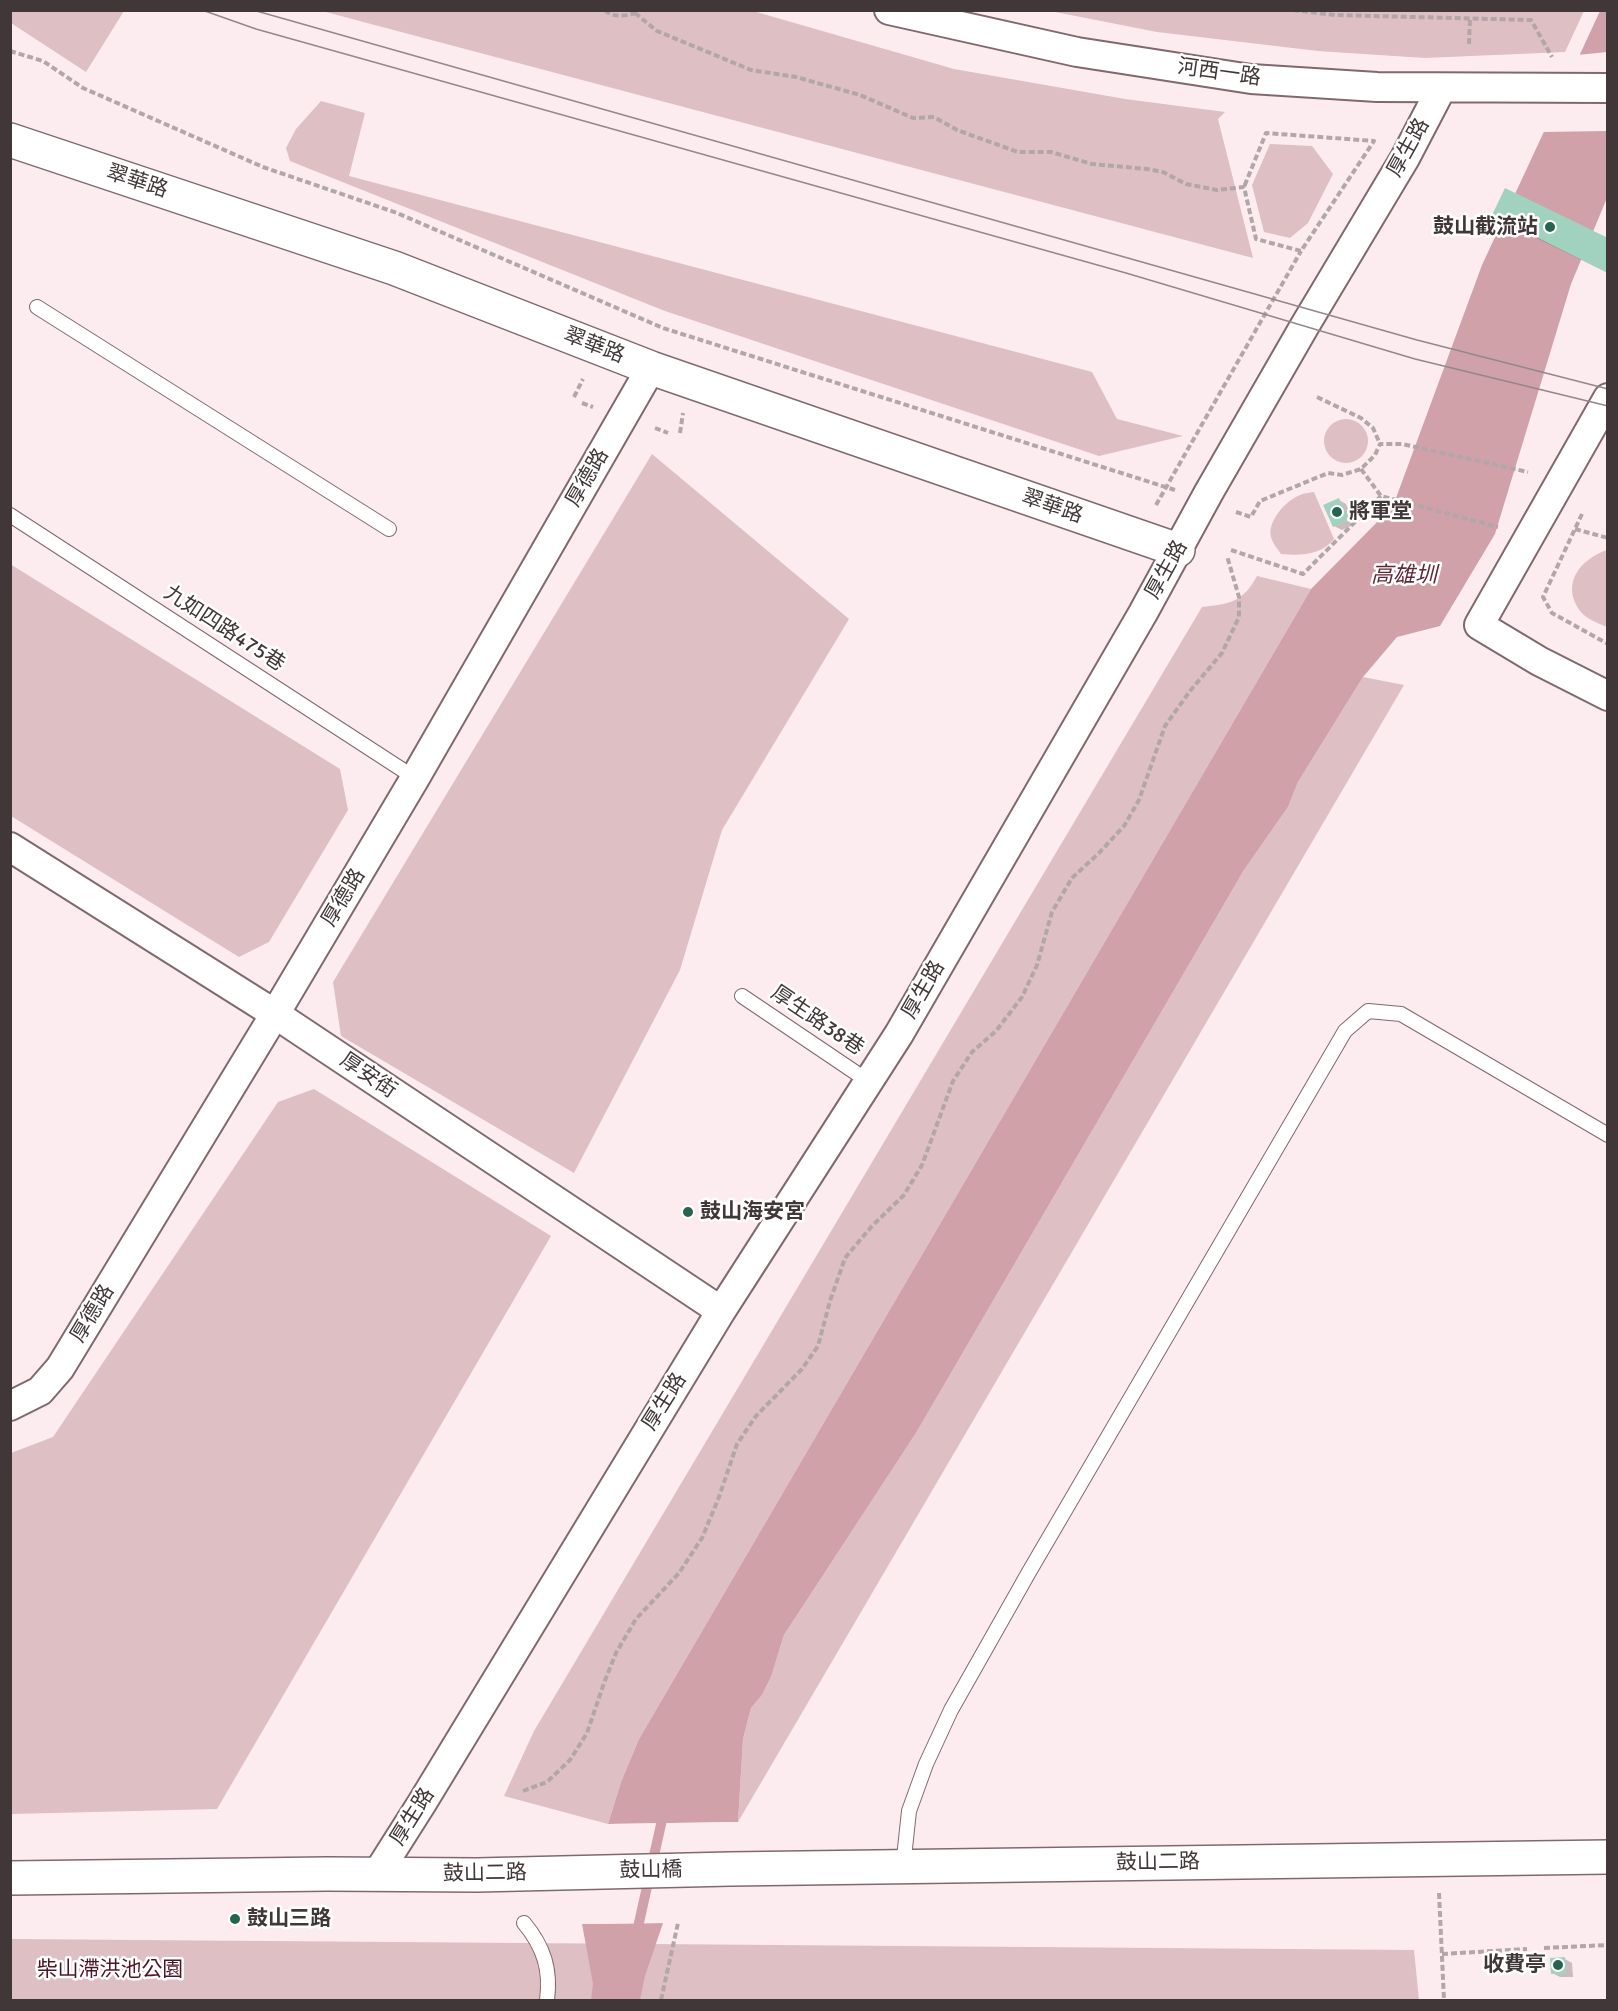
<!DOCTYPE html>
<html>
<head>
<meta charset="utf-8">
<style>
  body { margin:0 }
  #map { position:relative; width:1618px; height:2011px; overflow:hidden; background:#fcecef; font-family:Signika,sans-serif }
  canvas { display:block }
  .frame { position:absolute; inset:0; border:12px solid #413738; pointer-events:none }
</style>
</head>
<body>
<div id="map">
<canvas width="1618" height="2011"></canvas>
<div class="frame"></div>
</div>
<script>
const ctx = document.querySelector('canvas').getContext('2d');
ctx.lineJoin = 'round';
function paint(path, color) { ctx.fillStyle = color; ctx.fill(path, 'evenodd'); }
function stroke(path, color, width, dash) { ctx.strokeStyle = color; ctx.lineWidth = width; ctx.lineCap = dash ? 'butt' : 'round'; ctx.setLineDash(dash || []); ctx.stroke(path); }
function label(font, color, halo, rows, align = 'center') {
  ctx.font = font + ' Signika,"Noto Sans TC",sans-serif'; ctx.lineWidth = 5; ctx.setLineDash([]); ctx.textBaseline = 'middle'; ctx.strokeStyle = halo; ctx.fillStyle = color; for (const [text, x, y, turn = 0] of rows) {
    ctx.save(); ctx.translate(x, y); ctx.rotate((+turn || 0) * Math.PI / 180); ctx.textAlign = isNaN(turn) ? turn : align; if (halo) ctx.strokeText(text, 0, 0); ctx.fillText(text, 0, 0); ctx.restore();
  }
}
const green = new Path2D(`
  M11,10H124V11L86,72L11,23Z
  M322,11H753L954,69L1125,99L1225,112L1218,119L1253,258Z
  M1408,11L1431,12L1584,11L1565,52L1425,58L1318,51L1157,32L1050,11Z
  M321,101L365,113L349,176L1092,372L1117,419L1183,436L1099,456L665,311L290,161L286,148L296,129Z
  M1270,144L1312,146L1333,174L1308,223L1290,238L1264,232L1252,185Z
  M1324 441a22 22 0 1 1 44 0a22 22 0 1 1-44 0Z
  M652,454L849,619L722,830L680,970L574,1173L341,1036L333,982Z
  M1314,492L1334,539C1321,555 1301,556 1281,554C1277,548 1273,544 1271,537C1267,522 1286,500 1300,495C1304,493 1309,493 1314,492Z
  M1607,550H1608L1607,627C1598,623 1586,619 1580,611C1560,583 1581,559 1607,550Z
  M10,564L340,769L348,810L269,942L239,957L11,816Z
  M1257,576L1311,589L639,1739L621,1782L608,1824L504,1796L534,1731L1202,607C1230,604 1243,602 1257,576Z
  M1363,677L1404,685L738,1822L743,1739L751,1708L762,1695L771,1677L784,1635L916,1433L1244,870L1288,807L1298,782Z
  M314,1089L551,1236L217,1809L11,1814V1453L53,1437L278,1102Z
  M11,1939L1414,1950L1419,2000H11Z`);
const water = new Path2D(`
  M1600,11H1607V198L1571,284L1495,534L1440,626L1397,637L1363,677L1298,782L1288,807L1244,870L916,1433L784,1635L771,1677L762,1695L751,1708L743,1739L738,1822L608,1824L621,1782L639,1739L1311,589L1393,506L1482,265Z
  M663,1923L645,1976L640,2000H591L593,1984L582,1924Z`);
const pier = new Path2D(`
  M1607,52V131L1541,132L1577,55Z
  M738,1822L737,1825L607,1826L608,1824Z
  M663,1920L666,1923L582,1924L583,1921Z`);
const shadow = new Path2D(`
  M1494,215L1608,239V273L1518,229Z
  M1339,500L1346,504L1355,524L1342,530L1334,526Z
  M1565,1959L1572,1963L1573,1977H1560L1552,1973Z`);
const stream = new Path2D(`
  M636,1936L664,1811`);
const building = new Path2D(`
  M1505,188L1608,238V273L1492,215Z
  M1339,498L1349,520L1333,527L1323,505Z
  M1565,1957L1566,1973L1551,1974L1550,1958Z`);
const path = new Path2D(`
  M605,10C613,18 625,16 635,13L637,10
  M1293,10L1335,15L1531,20L1552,57
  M635,13L657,31L751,70L796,77L860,95L913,118L934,117L957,130L1018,152H1051L1092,164L1147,169L1163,172L1186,184L1217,190L1244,187L1256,239L1301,251L1374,141L1266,133L1244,187
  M1469,44L1470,18
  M10,51L43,61L83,88L263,167L397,213L663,328L1175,490
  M574,397L583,379
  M1317,397L1361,418L1373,428L1380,444
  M582,403L593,407
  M655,428L668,433
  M680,433L683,413
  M1361,469L1381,496L1498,527
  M1156,505L1301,251
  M1236,512L1251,517L1260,501L1328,473L1342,475L1361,469L1375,455L1380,444H1402L1528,472
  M1582,514L1543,597L1552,613L1608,644
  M1575,529L1608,538
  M1231,550L1303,574L1381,496
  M523,1791L547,1782L570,1760L587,1733L604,1683L616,1653L636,1619L679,1573L702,1538L719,1497L737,1444L756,1416L802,1369L818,1346L830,1301L845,1258L872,1226L904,1195L922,1165L953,1081L972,1052L996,1031L1022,997L1037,965L1052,912L1072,878L1099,853L1124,826L1139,800L1165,726L1190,691L1222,653L1239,617V597L1227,556
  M1439,1893L1444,2000
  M1544,1948L1608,1945
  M1442,1954L1527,1949
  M661,2000L678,1923`);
const lane = new Path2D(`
  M37,307L389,529
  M10,515L415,778
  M742,996L868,1081
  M903,1867L909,1811L926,1764L951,1710L1029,1572L1345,1031L1368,1011L1401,1014L1608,1135
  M524,1923C544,1947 551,1970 547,2000`);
const street = new Path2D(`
  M889,10L1077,52L1251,79L1377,87L1608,88
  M1608,398L1479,625L1539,661L1608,696
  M10,847L275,1014L721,1311
  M10,1406L40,1391L60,1368L275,1014L415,778L651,368
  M377,1874L422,1803L721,1311L899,1034L1143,613L1209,492L1304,327L1405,158L1441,89`);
const secondary = new Path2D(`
  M10,140L394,268L651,368L1178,550
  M10,1878L328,1874L477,1875L730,1869L1608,1857`);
const tram = new Path2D(`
  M202,10L256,29L1126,273L1415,359L1608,406
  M253,10L1417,340L1608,389`);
const markers = [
  [1550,227,6,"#256451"],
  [1337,512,6,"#256451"],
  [688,1212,6,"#256451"],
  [235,1919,6,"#256451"],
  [1558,1965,6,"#256451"]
];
const streetNames = [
  ["河西一路",1219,73,8],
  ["厚生路",1409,148,-61],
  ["翠華路",137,182,18],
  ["翠華路",594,346,21],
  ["厚德路",588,478,-60],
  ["翠華路",1052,507,19],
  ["厚生路",1167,570,-61],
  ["九如四路475巷",224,629,33],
  ["厚德路",344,898,-59],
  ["厚生路",924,990,-60],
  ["厚生路38巷",817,1021,34],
  ["厚安街",368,1076,34],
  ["厚德路",93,1314,-59],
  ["厚生路",665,1402,-58],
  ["厚生路",413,1817,-58],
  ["鼓山二路",1158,1863,-1],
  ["鼓山橋",651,1871,-1],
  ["鼓山二路",485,1874,-1]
];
const poiNames = [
  ["鼓山截流站",1538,227,"right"],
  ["將軍堂",1349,512],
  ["鼓山海安宮",700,1212],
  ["鼓山三路",247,1919],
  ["收費亭",1546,1965,"right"]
];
const parkNames = [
  ["柴山滯洪池公園",110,1970]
];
const waterNames = [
  ["高雄圳",1404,576]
];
paint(green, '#ddbfc4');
paint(water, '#d1a1aa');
paint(pier, '#fcecef');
paint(shadow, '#0003');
stroke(stream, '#d1a1aa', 10);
paint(building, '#a1d2c0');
stroke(lane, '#80696d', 16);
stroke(street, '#80696d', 32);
stroke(secondary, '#80696d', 36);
stroke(path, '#b3a6a8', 4, [6, 3]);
stroke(lane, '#fff', 14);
stroke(street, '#fff', 28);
stroke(secondary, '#fff', 33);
stroke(tram, '#938789', 1.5);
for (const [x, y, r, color] of markers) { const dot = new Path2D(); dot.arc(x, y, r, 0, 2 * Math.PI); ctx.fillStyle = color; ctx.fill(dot); stroke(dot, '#fff', 2); }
label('21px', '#413738', '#fff', streetNames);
label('bold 21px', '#413738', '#fff', poiNames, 'left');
label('21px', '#4d1425', '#fff', parkNames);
label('italic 22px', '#622736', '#fff', waterNames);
</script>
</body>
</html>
